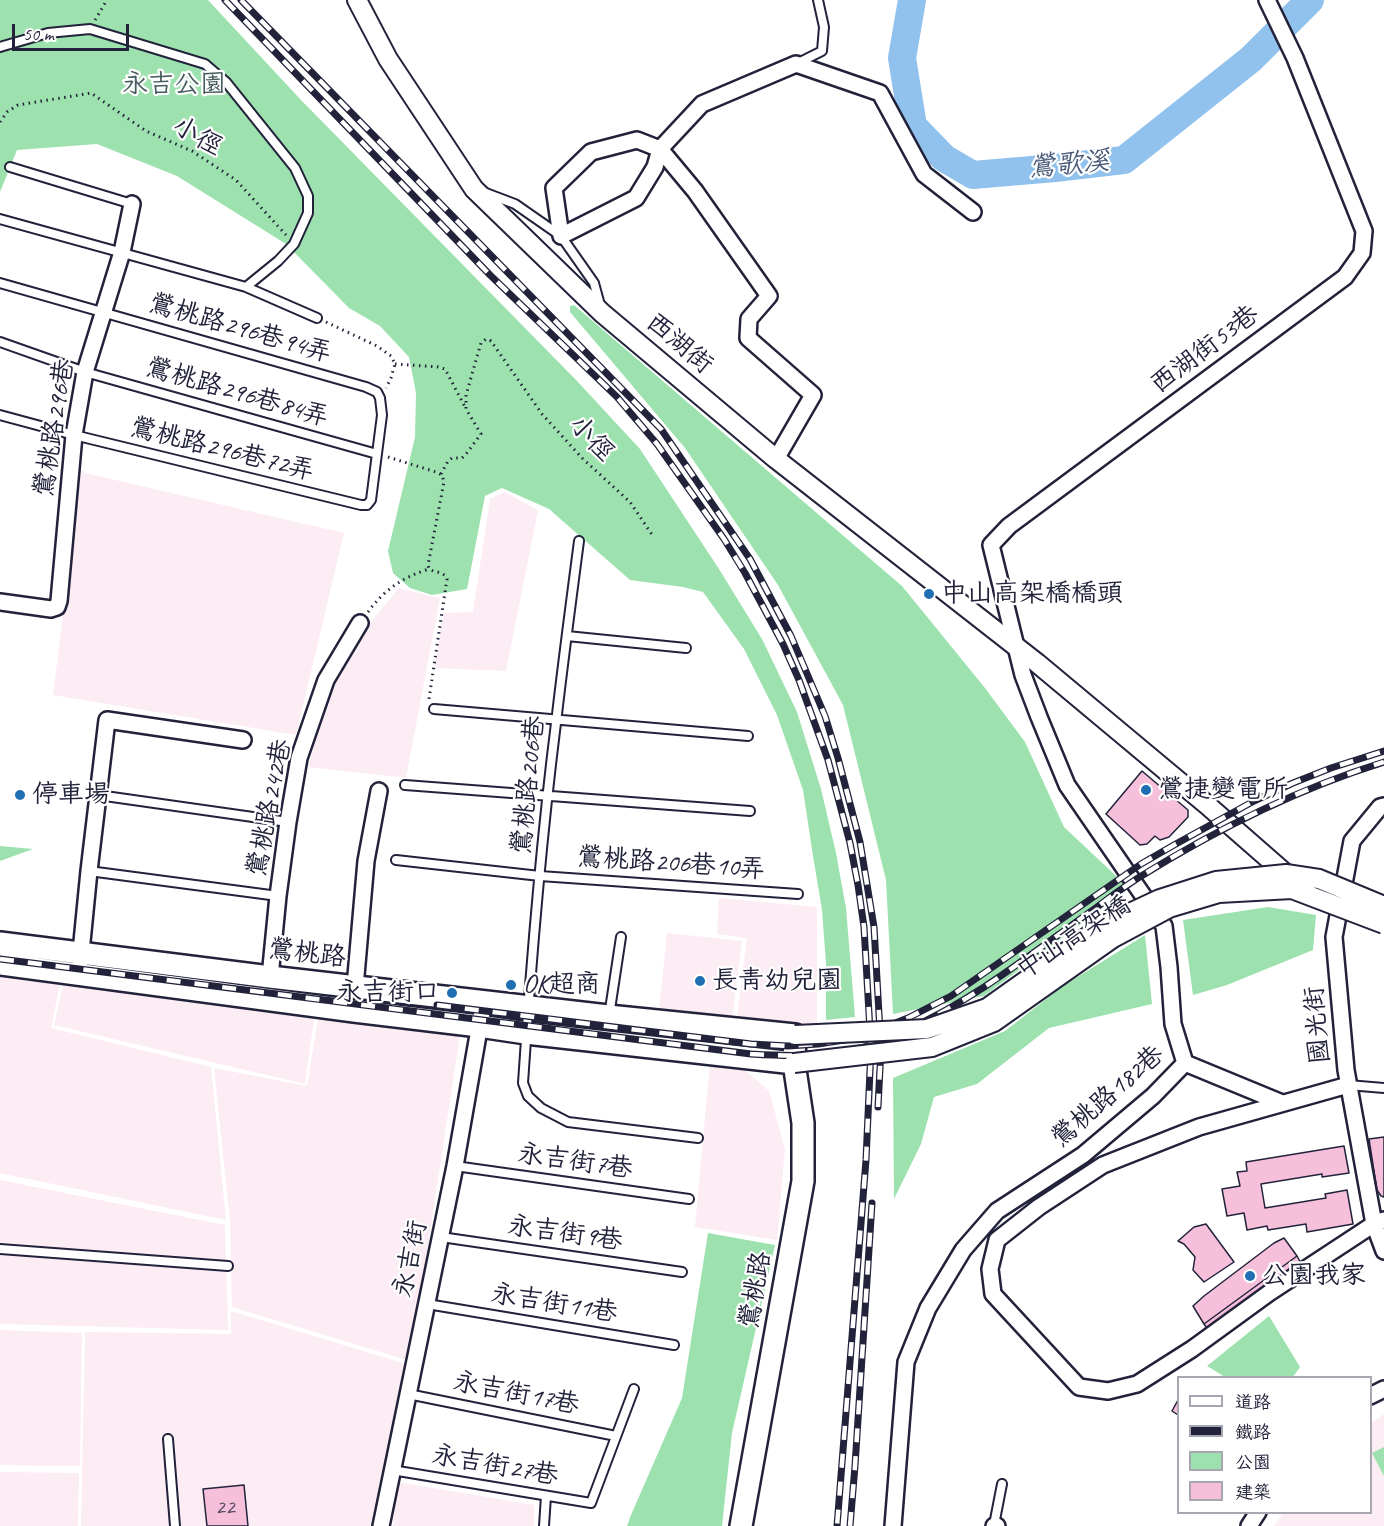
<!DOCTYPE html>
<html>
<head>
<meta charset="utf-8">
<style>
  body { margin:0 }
  #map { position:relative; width:1384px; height:1526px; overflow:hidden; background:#fff; font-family:Caveat,"LXGW WenKai TC",sans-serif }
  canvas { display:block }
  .legend { position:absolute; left:1177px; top:1376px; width:195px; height:138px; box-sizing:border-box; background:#fff; border:2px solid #a7a7b1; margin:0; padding:8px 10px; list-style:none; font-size:18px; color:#22223b }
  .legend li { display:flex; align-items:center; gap:12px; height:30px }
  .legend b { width:30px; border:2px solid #a7a7b1 }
  .scale { position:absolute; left:12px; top:24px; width:117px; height:27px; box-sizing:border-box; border:3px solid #22223b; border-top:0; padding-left:8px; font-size:18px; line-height:21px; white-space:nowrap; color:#22223b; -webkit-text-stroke:4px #fff; paint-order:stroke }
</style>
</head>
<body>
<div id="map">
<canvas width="1384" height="1526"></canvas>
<ul class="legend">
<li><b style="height:8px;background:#fff"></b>道路</li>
<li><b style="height:8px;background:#22223b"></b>鐵路</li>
<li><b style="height:16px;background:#9de2ae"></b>公園</li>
<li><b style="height:16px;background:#f6c0db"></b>建築</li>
</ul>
<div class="scale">50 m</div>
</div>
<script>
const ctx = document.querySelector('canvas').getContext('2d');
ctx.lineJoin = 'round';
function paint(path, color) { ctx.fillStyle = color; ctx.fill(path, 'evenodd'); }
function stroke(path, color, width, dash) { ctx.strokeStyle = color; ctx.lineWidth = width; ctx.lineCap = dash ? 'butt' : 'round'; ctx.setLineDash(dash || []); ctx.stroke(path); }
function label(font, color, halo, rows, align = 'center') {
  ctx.font = font + ' Caveat,"LXGW WenKai TC",sans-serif'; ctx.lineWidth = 4.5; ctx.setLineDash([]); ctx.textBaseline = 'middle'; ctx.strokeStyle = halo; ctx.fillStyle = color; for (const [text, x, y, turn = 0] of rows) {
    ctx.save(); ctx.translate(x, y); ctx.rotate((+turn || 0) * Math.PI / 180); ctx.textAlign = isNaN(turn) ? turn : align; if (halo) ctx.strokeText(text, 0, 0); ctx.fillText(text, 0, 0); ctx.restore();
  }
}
const built = new Path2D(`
  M81,472L344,533L296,735L53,695Z
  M504,492L538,510L506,671L434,668L444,613L473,612L490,499Z
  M399,588L440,598L406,778L308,767L331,682L366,628Z
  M719,898L817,907V1029L736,1025L747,938L717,934Z
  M667,933L742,941L731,1026L658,1020Z
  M0,969L61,979L51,1028L211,1067L226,1220L0,1173Z
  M64,980L315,1012L305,1084L54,1025Z
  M319,1013L460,1035L425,1265L407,1360L232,1307L230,1222L214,1068L307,1086Z
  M710,1063L739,1065L769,1091L785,1149L777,1240L695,1227Z
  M0,1180L225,1225L228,1330L0,1324Z
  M231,1311L406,1364L370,1526H81L85,1332L231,1334Z
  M0,1330L82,1333L80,1466L0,1465Z
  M1384,1414V1526H1274L1283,1513L1370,1512L1371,1423Z
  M0,1472L79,1473L78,1526H0Z
  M398,1482L534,1505V1526H393Z`);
const green = new Path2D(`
  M0,0H208L301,100L578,382L640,449L719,569L762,639L797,712L821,789L836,853L846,908L855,1017L826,1020V964L822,910L813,856L803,790L777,715L744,649L703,592L683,587L630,580L549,509L502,488L485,496L467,589L432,595L410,588L393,573L388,551L415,437L416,393L409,357L380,326L349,308L286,244L177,176L97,144L17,150L0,192Z
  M574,305L902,586L985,688L1025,742L1064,827L1129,888L984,996L893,1014L886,880L843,705L778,585L685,448L570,312V306Z
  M0,846L33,849L0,861Z
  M1268,907L1316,915L1313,950L1227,985L1193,995L1183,920Z
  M1145,935L1152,1004L1049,1028L977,1084L934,1097L921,1144L894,1199L893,1078L1005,1031L1063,986Z
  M708,1233L775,1245L732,1433L722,1526H627L631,1515L682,1398Z
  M1269,1316L1300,1367L1293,1377H1225L1207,1366Z
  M1384,1447V1476L1372,1453Z`);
const river = new Path2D(`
  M912,0L902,58L913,126L944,158L973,175L1055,168L1124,160L1251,59L1310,0`);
const building = new Path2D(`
  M1142,771L1188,810V817L1169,837L1160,840L1155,836L1147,844L1140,845L1106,814Z
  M1384,1137V1197L1381,1196L1377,1190L1369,1139Z
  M1344,1146L1349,1173L1322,1177V1174L1261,1184L1265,1208L1326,1198L1325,1194L1347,1190L1353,1224L1307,1232L1306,1224L1268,1230L1267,1226L1247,1230L1244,1213L1227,1216L1222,1189L1240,1186L1237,1172L1247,1171L1246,1162Z
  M1206,1224L1234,1262L1204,1282L1193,1270L1195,1257L1184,1244L1178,1241L1194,1227Z
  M1284,1238L1297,1256L1204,1324L1193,1306L1204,1296L1274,1243Z
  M1297,1256L1302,1265L1209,1331L1204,1324Z
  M1178,1400V1415L1172,1411Z
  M244,1485L248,1526H207L203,1489Z`);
const path = new Path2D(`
  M95,20L107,0
  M0,122L7,112L18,105L91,93L146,131L192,151L236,180L286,235
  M326,322L377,346L391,356L395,364L391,378L386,388
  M395,364L438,367L445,369L465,407
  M388,457L436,472L442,475L444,482L428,565L429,569C435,573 444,571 447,579L429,699
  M441,474L448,461L452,458H462L466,454L481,434L466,409V395L481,343L486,339L491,341L542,414L582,458L630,502L653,536
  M368,612C384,590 403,577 429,569`);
const service = new Path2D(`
  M0,47L48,33L90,29L205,64L226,82L295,168L308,196V213L294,244L278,261L246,287
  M798,63L822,51L824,27L818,0
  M10,167L132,204
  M486,193L515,204L561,236L594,283L600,305
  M0,219L246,287L317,318
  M0,283L366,387L377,392L380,398L382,415L371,500L367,505H361L74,435L0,415
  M0,342L85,372L377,454
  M579,541C571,602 563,662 556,723C541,842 531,963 523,1083L528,1096L541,1108L568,1122L698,1138
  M567,636L686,648
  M434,709L748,736
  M405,785L750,811
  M98,795L288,822
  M396,860L540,876L798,894
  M89,871L278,896
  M609,1016L621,937
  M1348,1085L1384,1088
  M455,1166L689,1199
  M441,1237L682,1272
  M0,1249L228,1266
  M427,1304L674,1345
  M408,1394L616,1436
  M168,1439L175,1526
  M392,1470L591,1503L634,1389
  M994,1525L1002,1484
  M544,1526L546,1496`);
const minor = new Path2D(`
  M776,459L813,395L748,338L749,319L769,296L695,191L660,149L637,140L591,152L554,188L561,236L636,198L655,167L660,149L702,104L796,64L880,93L924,174L973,212
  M0,602L51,609L57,607L59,601L74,435L85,372L122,252L132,204
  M1384,806L1380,807L1352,841L1334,937L1346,1070L1374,1224L1384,1251
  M80,962L89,871L107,720L243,740
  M270,977L278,896L288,822L299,758L326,680L360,623
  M355,987L366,861L379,791
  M1185,1063L1282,1103
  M1348,1085L1199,1127L1103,1165L1039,1207L997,1240L990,1269L993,1294L1079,1387L1108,1391L1137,1384L1192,1349L1269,1293L1374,1224L1384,1220
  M1370,1396L1384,1389
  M381,1526L455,1166L484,1001
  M893,1526L906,1362L928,1308L963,1250L997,1211L1083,1155L1153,1096L1185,1063L1173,1024L1169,967L1164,926L1067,785L1039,717L1023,675L991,545L1009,526L1345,277L1362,253L1364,231L1295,58L1267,0
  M994,1526H997
  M1249,1526L1258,1512`);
const tertiary = new Path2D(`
  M357,0L388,59L474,189L602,313L776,459L1037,663L1206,804L1286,874L1290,885`);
const secondary = new Path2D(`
  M0,943L270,977L608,1016L795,1035L794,1063L803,1123V1181L741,1526
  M0,964L354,1011L479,1026L526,1033L794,1063`);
const rail = new Path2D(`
  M225,0L490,275L617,397L657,444L724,539L745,573L783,644L799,680L828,760L850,843L858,885L864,927L871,1048L866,1160L837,1526
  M241,0L661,429L750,559L791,636L825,716L838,758L860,842L874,927L881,1049L878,1107
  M0,959L751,1054C785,1056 818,1057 851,1050C870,1047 889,1038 906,1030C975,1000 1036,950 1097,907C1110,897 1124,887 1138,878C1215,830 1297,789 1384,762
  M437,1005L751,1044L788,1046L818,1044L857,1038L908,1018L951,996L1141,864L1174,845L1254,801L1293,783L1331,768L1384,751
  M850,1526L855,1466L872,1203`);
const tertiaryBridge = new Path2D(`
  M795,1035L927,1029L987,1008L1104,925L1160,899L1216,881L1286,874L1319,879L1384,906
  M794,1063L932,1047L994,1022L1113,938L1169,908L1219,893L1292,889L1384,924`);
const markers = [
  [929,594,6,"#1f6fb2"],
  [1146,790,6,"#1f6fb2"],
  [20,795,6,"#1f6fb2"],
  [700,981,6,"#1f6fb2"],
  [511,985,6,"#1f6fb2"],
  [452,993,6,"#1f6fb2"],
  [1250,1276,6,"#1f6fb2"]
];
const numberNames = [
  ["22",225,1508]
];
const parkNames = [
  ["永吉公園",174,85]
];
const streetNames = [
  ["小徑",197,137,29],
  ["鶯桃路296巷94弄",240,329,16],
  ["西湖街",679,344,40],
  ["西湖街53巷",1205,350,-37],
  ["鶯桃路296巷84弄",237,393,16],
  ["鶯桃路296巷",55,428,-81],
  ["小徑",591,439,46],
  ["鶯桃路296巷72弄",222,450,14],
  ["鶯桃路206巷",529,785,-84],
  ["鶯桃路242巷",270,808,-79],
  ["鶯桃路206巷10弄",671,864,4],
  ["中山高架橋",1074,938,-33],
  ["鶯桃路",307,954,7],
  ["國光街",1318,1025,-95],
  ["鶯桃路182巷",1108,1097,-41],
  ["永吉街7巷",575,1162,8],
  ["永吉街9巷",565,1234,8],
  ["永吉街",411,1259,-78],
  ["鶯桃路",756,1290,-80],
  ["永吉街11巷",554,1304,9],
  ["永吉街17巷",516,1394,11],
  ["永吉街27巷",495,1466,10]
];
const poiNames = [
  ["中山高架橋橋頭",941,594],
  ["鶯捷變電所",1158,790],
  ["停車場",32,795],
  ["長青幼兒園",712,981],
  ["OK超商",523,985],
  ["永吉街口",440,993,"right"],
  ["公園我家",1262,1276]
];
const waterNames = [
  ["鶯歌溪",1069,165,-5]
];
paint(built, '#fcecf4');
paint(green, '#9de2ae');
stroke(river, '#91c2ed', 28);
paint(building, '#f6c0db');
stroke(building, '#22223b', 1.5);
stroke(service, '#22223b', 12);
stroke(minor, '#22223b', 20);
stroke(tertiary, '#22223b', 22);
stroke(secondary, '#22223b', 26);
stroke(path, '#22223b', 3, [1.5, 4.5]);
stroke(service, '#fff', 8);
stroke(minor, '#fff', 15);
stroke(tertiary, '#fff', 18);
stroke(secondary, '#fff', 21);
stroke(rail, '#22223b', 7);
stroke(rail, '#fff', 4.5, [14]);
stroke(tertiaryBridge, '#22223b', 22, []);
stroke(tertiaryBridge, '#fff', 18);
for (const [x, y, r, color] of markers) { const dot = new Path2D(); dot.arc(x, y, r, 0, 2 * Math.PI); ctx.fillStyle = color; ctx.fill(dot); stroke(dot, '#fff', 2); }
label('22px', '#574a63', null, numberNames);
label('26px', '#475c5e', '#fff', parkNames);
label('26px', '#22223b', '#fff', streetNames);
label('26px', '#22223b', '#fff', poiNames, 'left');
label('italic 27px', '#495a79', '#fff', waterNames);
</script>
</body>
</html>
